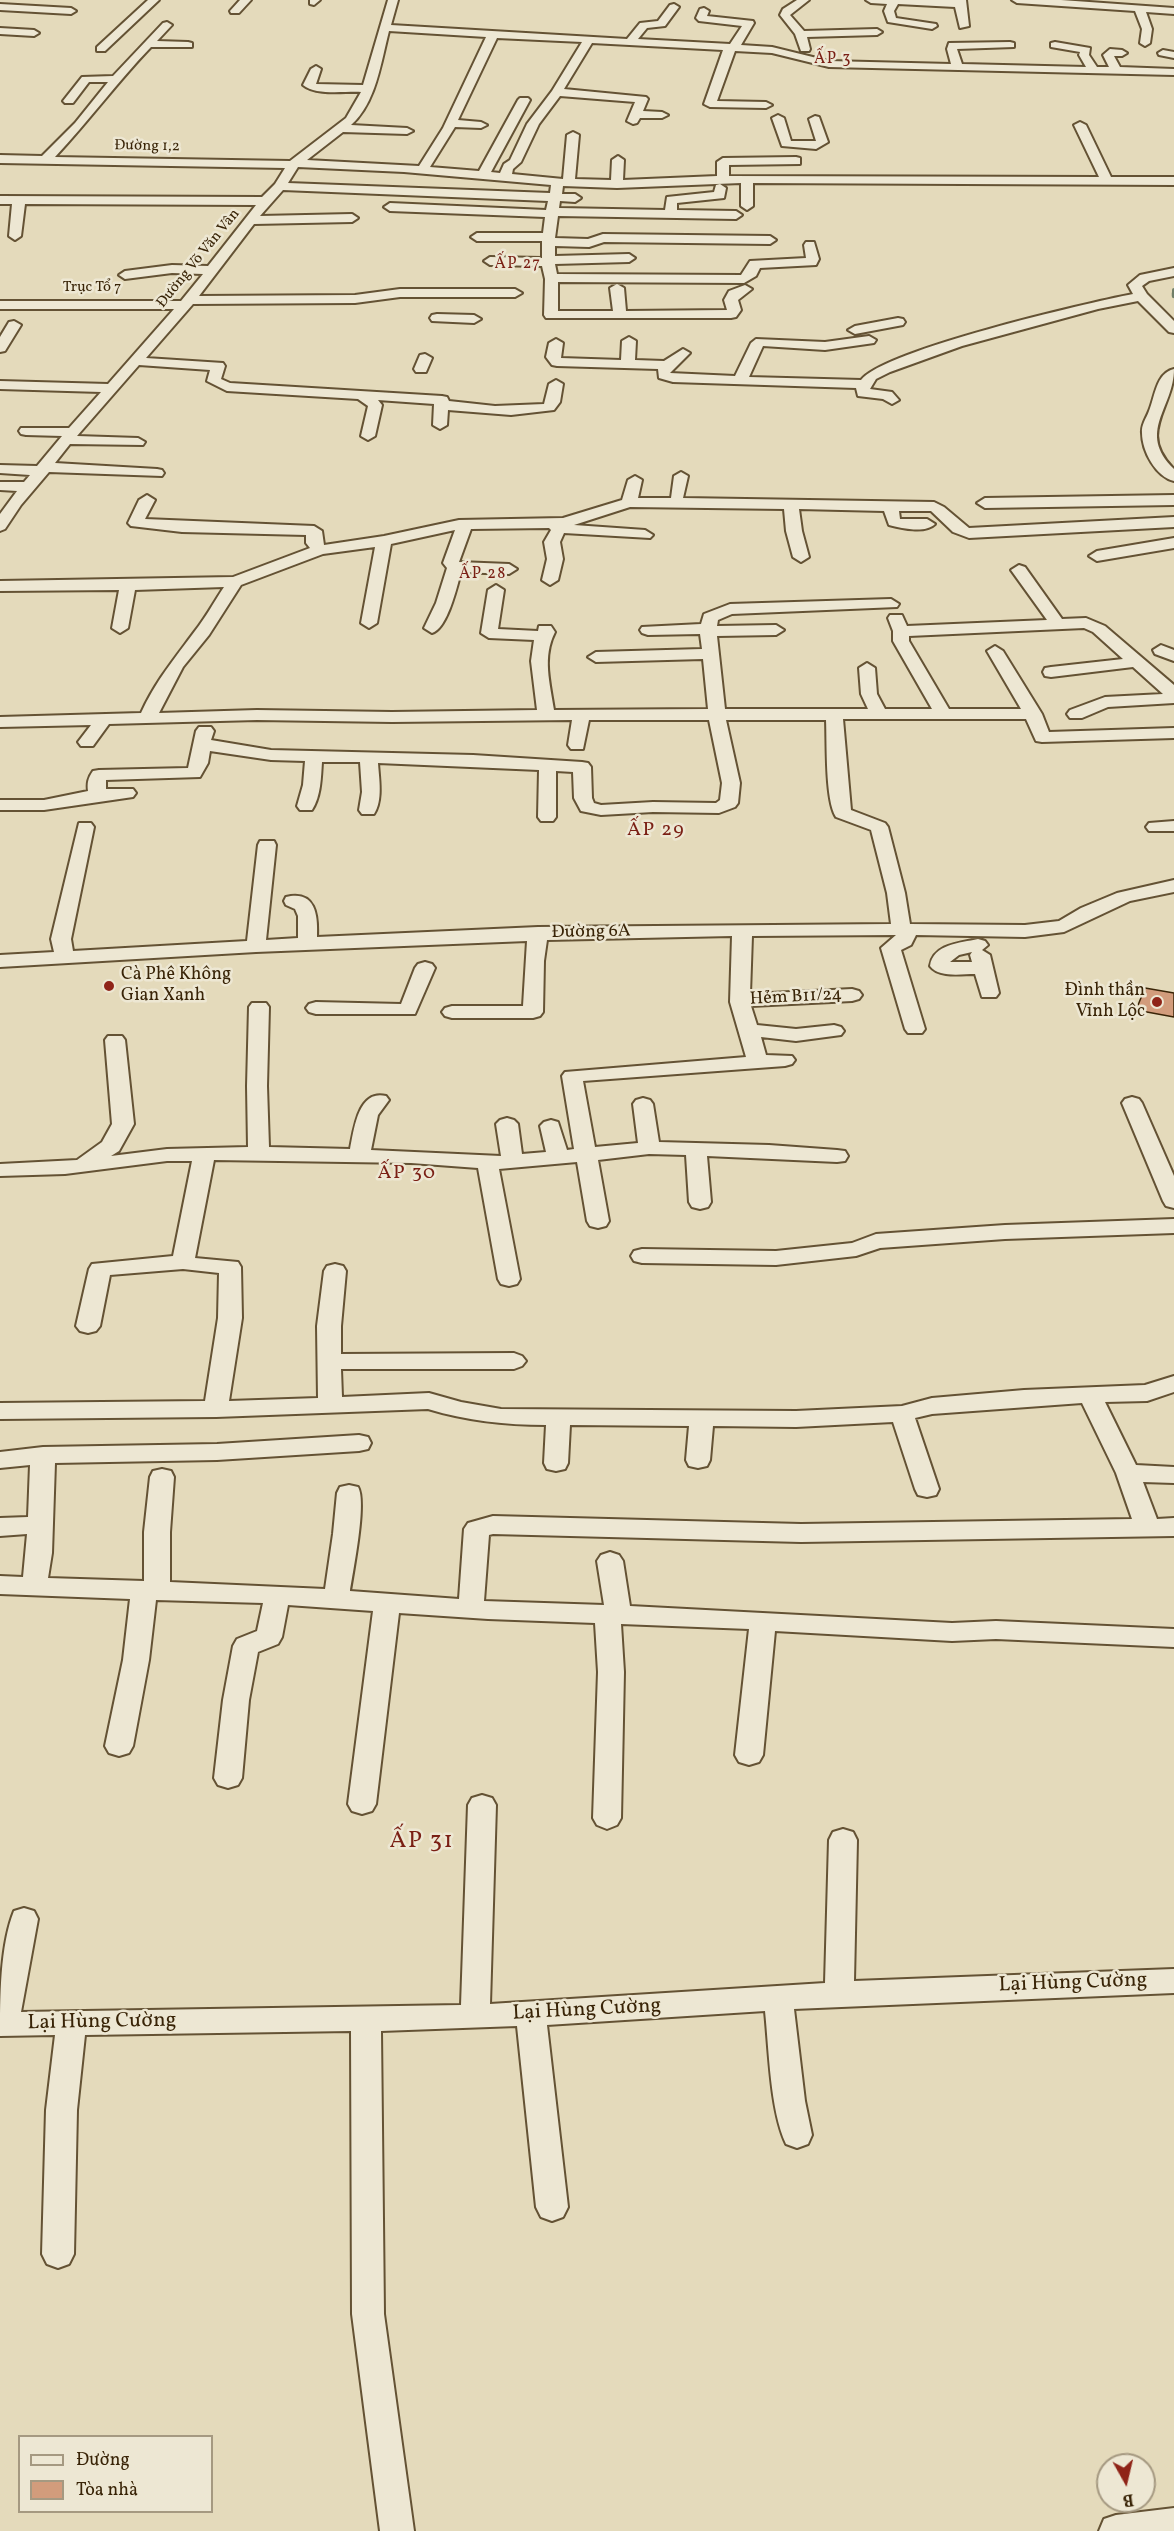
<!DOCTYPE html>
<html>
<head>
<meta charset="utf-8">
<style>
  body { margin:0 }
  #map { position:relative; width:1174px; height:2531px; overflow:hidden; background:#e4dabb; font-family:Vollkorn,serif }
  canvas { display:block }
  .legend { position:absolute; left:18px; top:2435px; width:195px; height:78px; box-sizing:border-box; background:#ede7d3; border:2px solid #a59981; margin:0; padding:8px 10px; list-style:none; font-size:18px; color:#392407 }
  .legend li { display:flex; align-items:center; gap:12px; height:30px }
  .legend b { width:30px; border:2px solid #a59981 }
  .north { position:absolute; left:1096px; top:2453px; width:60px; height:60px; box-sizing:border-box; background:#ede7d3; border:2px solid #a59981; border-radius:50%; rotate:172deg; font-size:16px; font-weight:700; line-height:24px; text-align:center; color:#392407 }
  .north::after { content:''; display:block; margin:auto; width:21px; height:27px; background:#8f2418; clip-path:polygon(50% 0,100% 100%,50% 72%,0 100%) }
</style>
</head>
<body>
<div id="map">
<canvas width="1174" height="2531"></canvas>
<ul class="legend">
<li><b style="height:8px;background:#ede7d3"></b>Đường</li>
<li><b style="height:16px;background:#d29c7c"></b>Tòa nhà</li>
</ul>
<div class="north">B</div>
</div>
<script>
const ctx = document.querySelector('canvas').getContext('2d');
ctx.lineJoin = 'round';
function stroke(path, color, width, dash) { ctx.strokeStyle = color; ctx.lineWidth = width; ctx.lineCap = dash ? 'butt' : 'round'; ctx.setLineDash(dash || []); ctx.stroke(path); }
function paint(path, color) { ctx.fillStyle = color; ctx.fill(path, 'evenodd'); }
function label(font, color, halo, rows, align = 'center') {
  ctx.font = font + ' Vollkorn,serif'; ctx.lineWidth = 5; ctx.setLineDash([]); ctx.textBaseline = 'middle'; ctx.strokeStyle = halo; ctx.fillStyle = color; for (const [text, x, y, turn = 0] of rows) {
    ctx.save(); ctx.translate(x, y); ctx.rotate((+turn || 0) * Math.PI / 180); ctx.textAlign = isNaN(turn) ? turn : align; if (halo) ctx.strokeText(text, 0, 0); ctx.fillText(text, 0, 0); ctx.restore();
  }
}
const streamFar1 = new Path2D(`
  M1174,290V294`);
const stream = new Path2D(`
  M1174,293V296`);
const building = new Path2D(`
  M1145,988L1174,993V1017L1136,1010Z`);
const minor = new Path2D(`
  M148,0H159L105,51H97V47Z
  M240,0H251L239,13H231L230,11Z
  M310,0H320L314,5L310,4Z
  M388,0H398L391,25L627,39L640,23L658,21L670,5L674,4L679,7L665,26L647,28L638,39L730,44L742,26L699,21L696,18L700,9L704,8L709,11L707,16L753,21L754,23L741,45L772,47L829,61L951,64L947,49L949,43L1010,42L1014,43V47L957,49L962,64L1086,67L1079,55L1080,52L1051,47V43L1055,42L1090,48L1089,55L1097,67H1109L1103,55L1110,49L1122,50L1127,53L1122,56H1114L1120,67L1174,69V75L829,67L772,53L735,51L717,101L766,102L772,105L766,108L710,107L704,104L723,50L592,43L564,89L646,97L648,99L643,111L662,112L668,115L662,118H640L637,123L633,124L627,121L635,102L560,96L539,124L521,162L513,169L512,174L563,179L567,135L573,132L579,135L575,179L611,180L612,160L618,156L624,160L623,180L717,176V162L723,158L796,157L800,158V164L729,165V176L1099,177L1074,125L1080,122L1086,125L1111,177H1174V185L753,183V206L747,210L741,206V183L617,188L563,186L562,194H575L581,198L575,202L560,201L559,208L665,210L667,197L714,192L716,185L720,184L726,188L724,198L677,203V210L736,211L742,215L736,219L558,216L555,238L588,239L603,234L770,236L776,240L770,244L604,242L589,247L555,246V256L629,254L635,258L629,262L555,264L557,274L741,275L750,261L806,258L804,245L806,242H814L819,259L816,265L760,268L756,276L744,283L558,282V311H613L610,288L617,284L624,288L626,311L727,310L724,300L729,291L745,285L752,289L738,300L741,310L736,317L731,318H546L544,315L545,279L542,266L490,265L484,261L490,257L542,258V241H477L471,237L477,233H543L545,217L390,211L384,207L390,203L546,210L548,201L283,190L260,216L352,214L358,218L352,222L254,224L199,296L355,295L400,289H515L522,293L515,297H400L355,303L193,304L146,358L223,363L225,366L221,379L230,383L442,396L447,397L449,401L495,406L544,404L549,384L556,380L563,384L560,402L554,410L511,415L448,410L447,425L440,429L433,425L434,404L378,400L382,405L375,436L368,440L361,436L368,406L358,399L227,391L207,381L210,370L139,365L77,436L138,438L145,442L143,445L70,444L55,463L157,469L162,470L164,473L162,476L49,472L21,505L5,529L0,531V514L17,491L0,490V482H24L30,475L0,473V465L37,466L62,436L26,435L21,434L19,431L21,428H69L101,392L0,389V381L108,384L174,309H0V301H181L203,274L172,273L125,279L119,275L125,271L172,265L208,266L256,205L25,204L21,236L15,240L9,236L12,204H0V196L262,197L275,184L285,168L0,163V155L42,156L75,123L108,82H89L73,103H65L63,101L82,77L113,76L163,23L167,22L172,25L157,41L188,42L192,43V47H151C117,82 89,121 55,157L290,161L346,118L361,92C345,91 316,96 303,85L311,69L316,66L321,69L316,84L363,85ZM389,31L486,37L443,128L419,166L307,160L343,132L407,134L413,131L407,128L351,125C376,103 381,62 389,31ZM497,38L582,42L552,91L527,124L510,160L504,164L500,173L491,172L530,100L528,98H520L518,100L479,171L430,167L455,127L481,128L487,125L481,122L458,120ZM298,167L404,172L551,185L550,193L288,183Z
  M797,0H809L790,15L804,31L877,29L882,32L877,35L807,37L810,49L809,51H801L795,34L780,15L783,9Z
  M866,0H966L969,26L960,28L955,7L898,4L894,11L896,18L936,24L937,26L932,29L888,22L884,11L887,4L871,3Z
  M1012,0H1061L1174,8V14L1146,12L1152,29L1150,43L1145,46L1140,43L1142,29L1135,11L1017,3Z
  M0,4L71,8L76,11L71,14L0,10Z
  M0,28L34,30L39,33L34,36L0,34Z
  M1163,50L1174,52V58L1159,55L1158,53Z
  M778,115L784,118L791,141H816L809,119L815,116L819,117L828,142L816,149L782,146L772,118Z
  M1174,268V276L1149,281L1142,286L1147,294L1174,321V333L1169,332L1138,301L1098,309L962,346L890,372L876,379L870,389L892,392L899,400L892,404L883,399L858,396L856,388L673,382L659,378L658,369L557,366L552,365L546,357L549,343L556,339L563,343L561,358L621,360L622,341L629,337L636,341L635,360L664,361L683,349L690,353L670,373L735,376L751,343L756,339L825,342L869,336L876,340L874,343L825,350L763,346L749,377L861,380C884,350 1087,303 1133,294L1128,285L1140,275Z
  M437,314L474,315L481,319L474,323L432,321L430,318L432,315Z
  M898,318L903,319L905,322L903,325L855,334L848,330L855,326Z
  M14,321L21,325L5,351L0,352V337L9,322Z
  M425,354L432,358L426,372H416L414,369L420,355Z
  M1174,369C1174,408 1136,432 1174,469V481C1156,477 1142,451 1142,433C1141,425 1146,419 1149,411C1155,397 1156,373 1174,369Z
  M681,472L688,476L683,498L934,502L944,507L969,528L1174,517V527L969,538L953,532L931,511H899L900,519H927L935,524C925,534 901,528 889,525L884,511L799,509L802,531L809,557L801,562L793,557L786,531L784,509L630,507L574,525L645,530L653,535L650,538L564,533L560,542L563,559L558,580L550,585L542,580L547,559L544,542L551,530L549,528L471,529L459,562L509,564L517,569L509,574L461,572C457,587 447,629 432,633L424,628L436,603L447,568L443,563L455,530L391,544L377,623L369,628L361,623L375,547L323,554L241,585L209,635L183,667L159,713L257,710L392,712L537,710L531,661L534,640L489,638L481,633L488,590L496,585L504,590L498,629L538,631L539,626H551L555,632C542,657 550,683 554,710L708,709L703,659L596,662L588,657L596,652L702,649L700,634L648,635L642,633L640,630L642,627L701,624L704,614L730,604L891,599L899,604L897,607L732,614L718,620L717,626L776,625L784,630L776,635L717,636L725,709H868L861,694L859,668L867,663L875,668L877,694L885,709H932L893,641V631L888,618L890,615H902L907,626L1047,620L1011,570L1019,565L1025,567L1062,619L1086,618L1105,626L1174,685V703L1108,707L1082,718H1070L1067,714L1070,710L1105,697L1163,694L1133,667L1051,677L1045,676L1043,672L1045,668L1051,667L1123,659L1093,632L1084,628L909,636V641L949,709H1021L987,651L995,646L1003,651L1042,714L1049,732L1174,728V738L1042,742L1036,741L1026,719H843L851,810L885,823L888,827L905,893L910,924L1025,925L1059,921L1081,908L1117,893L1174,880V892L1130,901L1064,932L1025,937L916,935L911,945L901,950L925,1029L922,1033H908L905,1029L881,948L896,935L752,936L750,994L852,989L859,991L862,995L859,999L852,1001L751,1006L757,1025L796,1029L834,1025L841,1027L844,1031L841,1035L796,1041L761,1037L766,1055L792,1056L795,1060L792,1064L785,1066L583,1081L595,1147L638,1143L633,1104L636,1100L643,1098L650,1100L653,1104L659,1142L769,1145L837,1150L845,1151L848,1156L845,1161L837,1162L707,1156L711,1202L708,1207L700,1209L692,1207L689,1202L686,1155L649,1154L598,1160L609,1221L606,1226L598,1228L590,1226L587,1221L577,1162L499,1169L520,1279L517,1284L509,1286L501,1284L498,1279L478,1168L411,1163L214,1160L195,1258L238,1262L241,1267L242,1318L229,1401L318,1398L317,1326L324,1271L327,1266L335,1264L343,1266L346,1271L341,1326V1354L514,1353L522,1356L526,1361L522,1366L514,1369H341L342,1397L429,1393L461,1402L501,1409L796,1411L902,1406L932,1398L1024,1390L1145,1385L1174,1376V1392L1147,1401L1105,1402L1136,1465L1174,1467V1483L1143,1482L1157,1519L1174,1518V1536L801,1542L493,1534L489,1535L484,1601L604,1605L597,1561L601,1555L610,1552L619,1555L623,1561L630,1606L952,1623L996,1621L1174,1629V1647L996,1639L952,1641L775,1631L763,1755L759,1762L749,1765L739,1762L735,1755L749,1629L621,1624L624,1672L621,1818L617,1825L607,1829L597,1825L593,1818L598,1672L595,1623L488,1619L399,1613L376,1804L372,1811L362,1814L352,1811L348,1804L373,1611L288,1605L282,1637L278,1644L258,1652L249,1700L242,1778L238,1785L228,1788L218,1785L214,1778L223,1700L233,1646L237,1639L257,1631L263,1603L156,1600L149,1660L133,1746L129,1753L119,1756L109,1753L105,1746L123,1660L130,1599L0,1594V1576L23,1577L27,1534L0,1536V1518L28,1517L30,1465L0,1468V1452L43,1447L217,1444L359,1435L368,1437L371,1443L368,1449L359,1451L217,1460L55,1463L52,1553L48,1578L144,1581V1532L150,1477L153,1471L162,1469L171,1471L174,1477L170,1532V1582L325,1589L333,1534L337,1493L340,1487L349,1485L358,1487C367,1502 353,1571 350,1591L459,1599L464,1529L468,1523L493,1516L801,1524L1132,1519L1116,1473L1082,1403L932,1414L915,1418L939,1489L936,1495L927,1497L918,1495L915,1489L893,1422L796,1427L713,1426L710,1460L707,1466L698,1468L689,1466L686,1460L689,1426L570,1425L568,1463L565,1469L556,1471L547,1469L544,1463L546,1425C505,1425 468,1421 428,1409L216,1417L0,1419V1403L205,1401L218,1318L219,1273L183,1269L110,1275L100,1326L96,1331L88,1333L80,1331L76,1326L89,1269L92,1264L173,1256L192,1161H167L65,1174L0,1176V1164L77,1160L102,1142L112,1124L105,1040L108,1036H122L125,1040L134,1124L119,1151L111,1156L167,1149L248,1147L247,1086L249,1007L252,1003H266L269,1007L267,1086L269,1147L350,1149C354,1130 358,1089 386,1096L389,1100L378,1115L371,1150L501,1156L496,1124L500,1120L507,1118L514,1120L518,1124L522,1154L546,1152L540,1126L544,1122L551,1120L558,1122L567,1150L574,1149L562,1076L565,1072L746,1057L730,1002L732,936L547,940L544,961L543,1012L540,1016L533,1018H452L445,1016L442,1012L445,1008L452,1006H523L527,941L256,952L0,967V955L54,952L51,939L79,823H91L94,827L71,939L73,951L247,941L258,845L260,841H274L276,845L266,940L298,938V916L295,909L286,905L284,901L286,897C316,890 318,916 317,937L538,927L891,924L887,893L871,830L836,817C825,801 827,741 826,720H726L740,783L738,803L735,807L719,813L653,812L601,815L581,811L574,798L573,772L556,771V817L553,821H541L538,817L539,770L378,763C379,779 383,800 374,814H362L359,810L362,792L360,762H322C321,777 321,796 312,810H300L297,806L303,785L305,761L271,760L210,751L208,763L200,777L106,780V789H133L136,793L133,797L44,810H0V800H44L88,791C87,783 88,778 93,771L99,770L188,768L196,731L199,727H211L214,731L211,740L271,750L473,755L582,762L588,763L591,767L592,798L594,803L601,805L653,802L716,803L720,800L722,783L709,720H589L583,749H571L568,745L572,720L392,722L257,720L109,724L93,746H81L78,742L91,725L0,727V717L141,713C155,682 175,658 195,631C206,617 214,602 224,587L135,590L128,628L120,633L112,628L119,590L0,591V581L233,577L310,548L306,543V535L182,532L131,526L128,523L139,500L147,495L155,500L145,519L314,526L322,531L324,545L384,536L459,520L563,518L622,500L628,480L635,476L642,480L638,498H671L674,476Z
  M1174,495V505L985,508L977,503L985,498Z
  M1174,538V548L1097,561L1089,556L1097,551Z
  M1161,645L1174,650V661L1155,654L1153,650Z
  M1174,821V831H1149L1146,827L1149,823Z
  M978,939L985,941L988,945L982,950L990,955L999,993L996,997H982L975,974C961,974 939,978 930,966C933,944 960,943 978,939ZM972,952L970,955L972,962H950L959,955Z
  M425,962L432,964L435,968L415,1014H316L309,1012L306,1008L309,1004L316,1002L401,1004L415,968L418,964Z
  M1132,1097L1139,1099L1142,1103L1174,1176V1208L1166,1206L1163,1201L1122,1103L1125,1099Z
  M1174,1219V1233L1005,1239L880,1248L856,1256L776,1265L642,1263L634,1261L631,1256L634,1251L642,1249L776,1251L852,1243L876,1234L1005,1225Z
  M482,1795L492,1798L496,1805L490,2004L825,1983L829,1840L833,1832L843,1829L853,1832L857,1840L854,1981L1174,1969V1993L794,2009L805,2101L812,2135L808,2144L797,2148L786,2144C770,2110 769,2049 765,2011L547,2025L568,2207L563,2217L552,2221L541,2217L536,2207L517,2026L381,2031L384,2314L414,2531H380L352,2314L351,2031L85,2035L77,2110L74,2254L69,2264L58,2268L47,2264L42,2254L46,2110L55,2035L0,2036C0,1998 0,1946 14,1911L24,1908L34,1911L38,1919L21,2012L461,2005L468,1805L472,1798Z
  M1174,2508V2531H1099L1104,2519L1116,2515Z`);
const markers = [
  [109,986,6,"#8f2418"],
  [1157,1002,6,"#8f2418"]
];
const farStreetnames = [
  ["Đường 1,2",147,147,1],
  ["Đường Võ Văn Vân",199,259,-51],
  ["Trục Tổ 7",92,288]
];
const farNeighbourhoodnames = [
  ["ẤP 3",833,60],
  ["ẤP 27",518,265],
  ["ẤP 28",483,575]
];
const streetNames = [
  ["Đường 6A",591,933,-1],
  ["Hẻm B11/24",796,998,-3]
];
const poiNames = [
  ["Cà Phê Không",121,976],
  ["Gian Xanh",121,997],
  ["Đình thần",1145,992,"right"],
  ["Vĩnh Lộc",1145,1013,"right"]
];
const neighbourhoodNames = [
  ["ẤP 29",656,831],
  ["ẤP 30",407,1174]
];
const nearStreetnames = [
  ["Lại Hùng Cường",1073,1984,-2],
  ["Lại Hùng Cường",587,2011,-3],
  ["Lại Hùng Cường",102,2023,-1]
];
const nearNeighbourhoodnames = [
  ["ẤP 31",422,1843]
];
stroke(streamFar1, '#717f69', 4);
stroke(stream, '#717f69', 4.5);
paint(building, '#d29c7c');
stroke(building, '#392407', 1.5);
stroke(minor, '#645234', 4);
paint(minor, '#ede7d3');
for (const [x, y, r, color] of markers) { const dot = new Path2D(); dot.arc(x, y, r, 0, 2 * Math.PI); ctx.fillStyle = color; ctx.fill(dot); stroke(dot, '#ede7d3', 2); }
label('15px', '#392407', '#ede7d3', farStreetnames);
ctx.letterSpacing = '1.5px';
label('16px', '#7a1f14', '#ede7d3', farNeighbourhoodnames);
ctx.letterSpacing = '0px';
label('18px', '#392407', '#ede7d3', streetNames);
label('18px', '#392407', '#ede7d3', poiNames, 'left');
ctx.letterSpacing = '1.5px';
label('20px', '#7a1f14', '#ede7d3', neighbourhoodNames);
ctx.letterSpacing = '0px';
label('21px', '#392407', '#ede7d3', nearStreetnames);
ctx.letterSpacing = '1.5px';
label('24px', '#7a1f14', '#ede7d3', nearNeighbourhoodnames);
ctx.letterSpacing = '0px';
</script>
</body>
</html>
